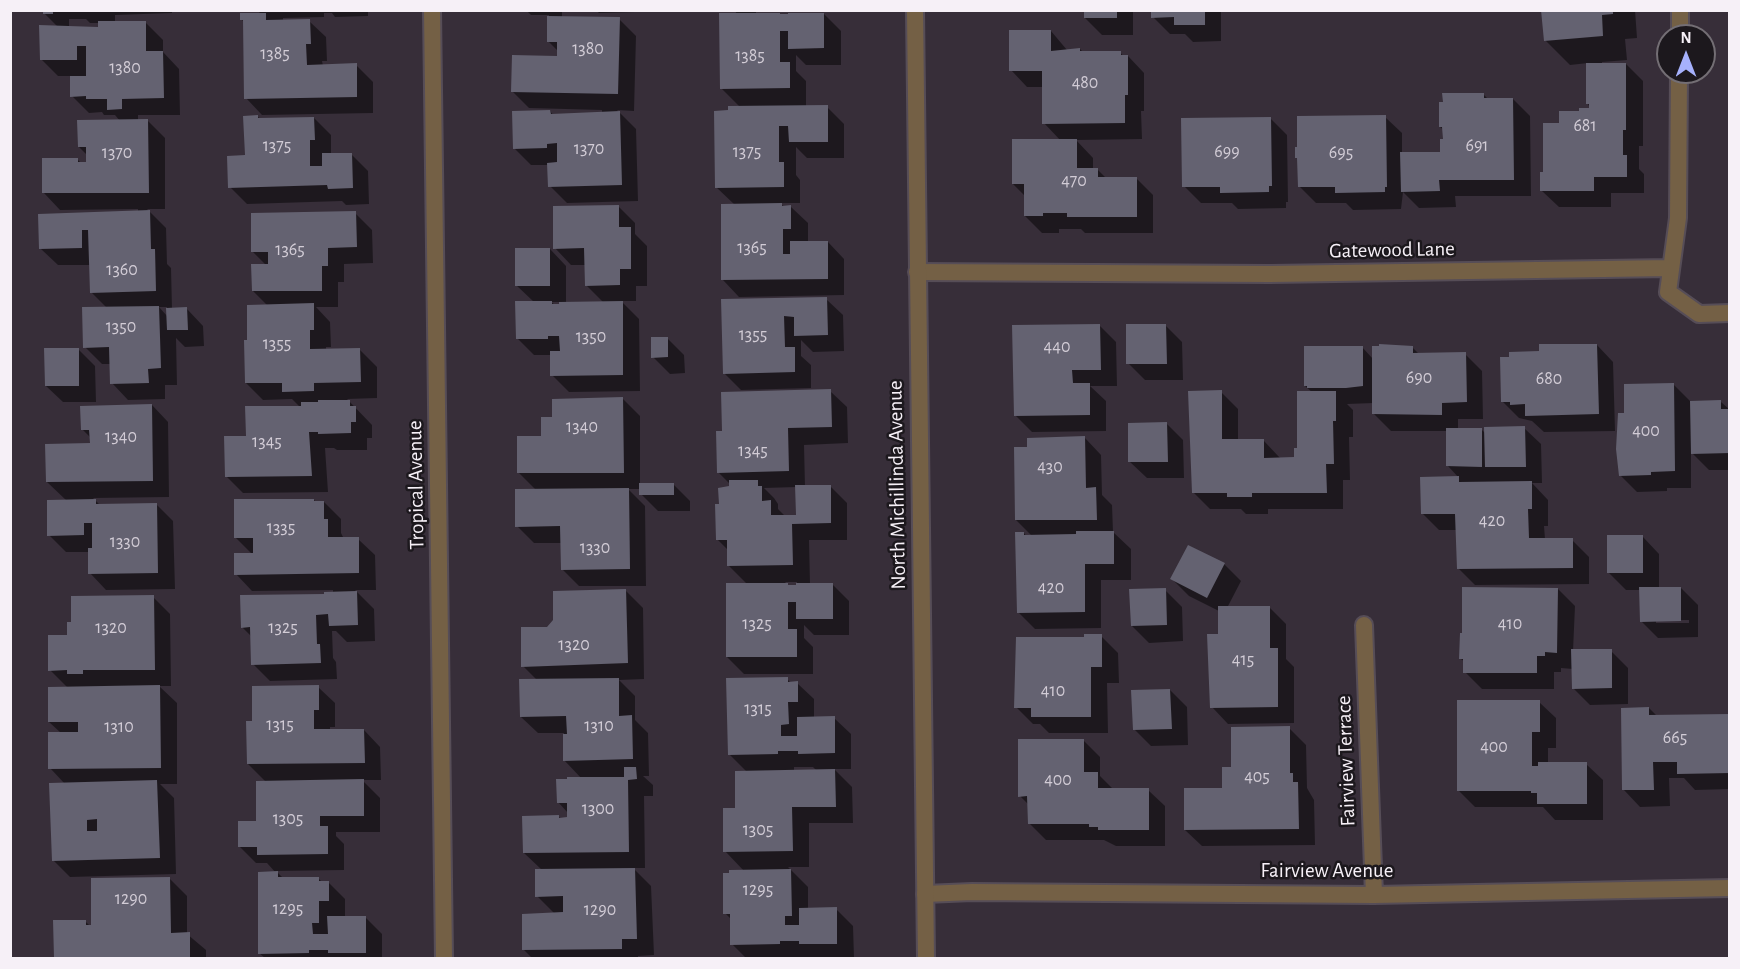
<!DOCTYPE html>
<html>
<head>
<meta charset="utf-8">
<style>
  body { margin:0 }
  #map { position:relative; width:1740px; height:969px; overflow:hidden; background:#372e39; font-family:"Alegreya Sans",sans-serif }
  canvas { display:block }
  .frame { position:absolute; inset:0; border:12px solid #f6f0f7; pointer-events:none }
  .north { position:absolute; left:1656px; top:24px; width:60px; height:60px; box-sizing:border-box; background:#1c181d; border:2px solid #736e74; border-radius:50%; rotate:0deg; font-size:16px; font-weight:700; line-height:24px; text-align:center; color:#f6f0f7 }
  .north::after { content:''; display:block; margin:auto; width:21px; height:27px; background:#a6b1fc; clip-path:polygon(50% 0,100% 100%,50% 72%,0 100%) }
</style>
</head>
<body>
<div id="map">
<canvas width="1740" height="969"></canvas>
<div class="frame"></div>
<div class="north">N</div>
</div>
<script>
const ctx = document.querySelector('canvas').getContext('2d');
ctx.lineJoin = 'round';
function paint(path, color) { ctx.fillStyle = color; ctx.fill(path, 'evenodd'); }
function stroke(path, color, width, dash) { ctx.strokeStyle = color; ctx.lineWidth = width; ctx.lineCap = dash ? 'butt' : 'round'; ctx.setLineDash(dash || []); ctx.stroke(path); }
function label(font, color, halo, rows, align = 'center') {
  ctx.font = font + ' "Alegreya Sans",sans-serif'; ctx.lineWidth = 5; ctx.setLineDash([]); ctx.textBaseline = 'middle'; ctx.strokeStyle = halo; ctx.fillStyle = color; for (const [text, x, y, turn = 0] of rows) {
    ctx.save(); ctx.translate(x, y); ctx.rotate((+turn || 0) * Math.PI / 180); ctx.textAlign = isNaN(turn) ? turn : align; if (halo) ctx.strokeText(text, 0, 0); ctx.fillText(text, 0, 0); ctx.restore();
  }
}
const shadow = new Path2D(`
  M44,10H172V13L115,15V23H146L163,40V52L179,69L180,115H138V121H148L165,138V209H147L166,228L167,264L171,268L172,309H187L203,326L204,346L185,347L176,338L177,385H165V399L128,400L112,383L111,364H102L85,347L107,308L91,292L90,265H58L41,249L40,215L138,212V209L60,210L44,193L77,159L81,163H87V155L79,147L120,121L115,115H104L102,112L89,113L72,96V76H58L41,59L58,27L44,13ZM69,19H86L90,23H100V29L69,27ZM159,307H167V316Z
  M257,10H368V16L335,17L332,13H324V17L283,18V21H309L326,37L327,61H322L323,66L356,65L373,82V113L262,115L246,98L244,22L242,20L261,14Z
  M526,10H562V17L619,19L636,36L634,111L617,110L636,129L638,201L567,203L550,186L549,165H531L514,148L550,111L554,116L602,113V110L529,108L513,92L558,58V51L548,41L549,15H531Z
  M596,10H635V12L599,13Z
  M734,10H756V14H824L841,31V65H806L796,55V71L806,81V107H827L844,124V158H807L796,147V175L800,180V203H780L784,207H791L808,223V242H828L844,259V295L739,297L723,280L735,205L716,187L729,111L740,107L721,88L738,15Z
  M1085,10H1133V35H1102L1085,18Z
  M1153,10H1221V41L1193,42L1185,34H1170L1153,17Z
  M1542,10H1635L1637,38L1625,39L1627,60L1602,62V64H1626L1643,81V146H1639V169L1644,174V193H1611V207H1559L1542,191L1544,174L1561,125L1581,112L1591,110L1588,104V63L1570,65L1545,40Z
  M1051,31L1067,50L1080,49L1083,52H1120L1124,57L1128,56L1144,73V111H1141L1142,139L1076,140L1093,158V169H1097L1107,179L1136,178L1153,195V233H1085L1081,229H1059V233H1042L1025,216V196L1013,184L1061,141L1044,123V87H1027L1011,70Z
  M1484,95L1488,99H1513L1530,116L1531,196H1455L1456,207L1419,208L1403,192L1401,209L1353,210L1346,203H1316L1299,186L1385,117L1402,133V153H1441L1444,141V130L1440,127Z
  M258,117L261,119L314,118L331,135V154H351L368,171L369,204L346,205L342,201L247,204L230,187L246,157Z
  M1270,118L1287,135L1288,202H1286V208L1238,209L1232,203H1201L1184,186Z
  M618,206L635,223V234L647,246V286H636V301H621L639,319L640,391L569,392L552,375L551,355H534L517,338L534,302L516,285L550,249L566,266V303H604L586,285V265H571L555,248ZM551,302H560V305H555Z
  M355,213L372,230L373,263L344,264V282H338V307H316L330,322L331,347H326V350H360L377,367V398L347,399L372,425V438H367V450H337L334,448H325L328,492L243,493L226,476L248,437L300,407L292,399L263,400L246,383L249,341L268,306L253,291L266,265L253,252Z
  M826,299L843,315L844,351L813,352L801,340V356L811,365V388L741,390L724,373L723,301Z
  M1099,325L1116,342L1117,386H1090L1106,401V431L1032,432L1015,415Z
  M1165,325L1182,342L1183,380H1145L1128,363Z
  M667,338L684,355L685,373L670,374L653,357Z
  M1597,345L1613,362L1615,431L1544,432L1532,421L1519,418L1502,401L1541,353Z
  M1362,347L1373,359L1412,347L1419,354H1465L1482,371L1483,419H1458V430H1482L1486,434L1524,428L1541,444L1542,483H1532L1548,500V526H1544L1545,539L1572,540L1589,557V584L1475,585L1458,568L1457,530H1439L1422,513V478H1459L1448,466V431H1391L1374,414V403L1347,404L1353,410V437H1349L1350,480H1343V509H1268V514H1246L1241,509H1210L1193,492L1221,392L1238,409V441H1264L1280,458L1295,459L1313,393L1305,386Z
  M78,349L95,366L96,402H63L46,386Z
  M1674,385L1691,402H1721L1730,410V470H1709L1691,452V488H1667V491L1637,492L1620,475L1626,414Z
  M830,391L847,407L848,443L804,445L805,487L830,486L847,503V540H809L810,584H832L849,601V635H814L804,625V638L813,647V674H744L727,657L747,584L729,566V551L717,539L720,506L731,485L719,473L724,432ZM797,487V516H785L778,509V504L774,498L764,488ZM785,582H797V587H790Z
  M623,399L640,416V484H673L690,501V511H658L641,494V489H628L645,506L646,586H579L562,569V543H534L517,526L537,491L519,473L553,419Z
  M152,405L168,422L169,497L93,498L100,505L156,504L173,521L175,589L106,590L90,573V552H66L49,535L67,501L47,482L91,445V438L82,429Z
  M1166,423L1183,440L1184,478H1147L1130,462Z
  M1085,438L1101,455L1102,495L1112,505L1113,532L1131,549V580H1101V628L1035,629L1018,612L1024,533L1027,537H1033L1016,520L1029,449Z
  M314,500L317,503L324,502L341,519V533L344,539H358L375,555L376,590H355L374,609L375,641L347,642L336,631H332L333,658L336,662L337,679L270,681L253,664L252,637L242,627L333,593V590L252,591L236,574L252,554L236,538Z
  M1643,537L1659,554V588H1681L1698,605V637L1658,638L1641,621V590H1626L1609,573ZM1656,620H1689V623H1656Z
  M1224,564L1241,581L1227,608L1269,607L1286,624V659L1294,667V723L1228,724L1212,707L1219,636V611L1189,596L1172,579Z
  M1558,589L1575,606L1573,651H1611L1628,668V704L1590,705L1573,688V669L1561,668V672H1554V689H1482L1465,672V662L1461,659Z
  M1165,590L1182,607L1183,641L1149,643L1132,626Z
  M626,591L643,608L644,679L619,680L635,696V720L648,733L649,776H643L653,785V796H644L645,868H633L651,886L654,955L638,956V958H532L524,950L555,914L537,896L542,870L524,853L559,817L561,819H569L568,813L558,802L582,779L564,760V733H538L521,717L537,680L523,666L548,628Z
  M153,597L170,614L171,686H159L177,703V784H160L174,798L176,874L70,877L53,860L65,784L50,768L61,733L49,722L68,688L50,670L69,636Z
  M1101,636L1118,653L1119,683H1107L1108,733H1049L1040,724H1033L1016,707L1086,638Z
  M787,679L791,683H797L814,699V718H834L851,734V769H834L852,787L853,823H809V867H788L808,887V909H836L853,926L854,958H746L732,944L731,919L725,913L744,871L725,851L747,772L730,755ZM794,767H813L817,771H794Z
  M318,687L335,703V727H330V731L364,730L380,747L381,780H362L380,798V832H336V836L344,844V870L276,871L284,879L318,878L322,882H328L345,899V918L365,917L382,934V958H265L259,953L276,873L267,863H256L239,846L258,823L267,783L248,764L254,723Z
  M1170,690L1187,707L1188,745L1151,746L1134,729Z
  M1539,702L1556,718V748H1548V764H1586L1603,780V820H1555L1543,807H1475L1458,790Z
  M1649,708L1657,716L1730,715V789L1695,790L1684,778H1669L1670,806L1640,807L1624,790Z
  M1289,728L1306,745L1307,788L1314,800L1315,845L1202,846L1185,830L1223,789L1233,769Z
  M1084,741L1100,757V776L1114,790H1148L1165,806V846H1116L1104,840H1046L1029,823V805L1020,796Z
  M170,879L187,896V934L206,950V958H55V922L85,921L90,926Z`);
const building = new Path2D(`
  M43,10H53V14H43Z
  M1084,10H1117V18H1084Z
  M1151,10H1205V25H1174V17L1151,18Z
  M1541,10H1613V14L1602,15L1603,36L1544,41Z
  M240,13H266V20L310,19L311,44H306L307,65L357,63V97L244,99L243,20H240Z
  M719,13H780V14H788V13H824V48L788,49V31H780V62H790V88L720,89Z
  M547,16L620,17L618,94L511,92L512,55L557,56V42H547Z
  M98,21H146V51H163L164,98L122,99V109L107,110V99H86V96L70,97V76H86V46H77V60H40L39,25L98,27Z
  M1009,30H1051V51L1080,48V51H1121V55H1128V95H1125V123L1042,124V71H1009Z
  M1586,63H1626V130H1623V155H1627V177H1594V191H1540V172H1543V123H1559V111H1579V108H1589V104H1586Z
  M1442,93H1484V98H1513L1514,180H1439L1440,191L1401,192L1400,152H1440V139H1443L1442,127H1439V102H1443Z
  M828,105V142H789L788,126H779V162H784V187L715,188L714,111L728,110V106Z
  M550,110L551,114L620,111L622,185L548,187L547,163L557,162V143L547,144V148L513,149L512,111Z
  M258,115V118L314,117L315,140H310V166H322V153H352L353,188L328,189L327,185L228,188L227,156L245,155L243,116Z
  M1386,115L1387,187H1385V192L1335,193V187H1298L1297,158H1295V147H1297V116Z
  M1271,117L1272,186H1269V192L1220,193V187H1182L1181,118Z
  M148,119L149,193H42V158H78V162H86V147H78L77,120Z
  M1012,139H1077V168H1098V177H1137V217H1067V213H1043V216H1024V184H1012Z
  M782,203V206L791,205V229H783V254H790V241H828V279L721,280V204Z
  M619,205V227H631V269H620V285L585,286L584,248L553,249V206Z
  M150,210L151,249H155L156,291L90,293L88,230H82V248L39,249L38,214Z
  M356,211L357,247L328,248V266H322V291H252L251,264H268V252H251V213Z
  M515,248H550V286H515Z
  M827,297L828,335L794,336V317L784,316L785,347H795V372L723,374L721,299Z
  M515,301H552V304H559V302L623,301V375L550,376V351H560L559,336H548V339H516Z
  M314,303V330H310V349L360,348L361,382L314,383V391L282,392V383H245L244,340H247V305Z
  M159,306L161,368L148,369L149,383L110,384L109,347L83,348L82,307Z
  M187,307L188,330H167L166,308Z
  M1100,324L1101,370H1072L1073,383H1090V415L1014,416L1012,325Z
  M1126,324H1166L1167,364H1126Z
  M651,337H668V357L651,358Z
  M1379,344L1413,346V353L1466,352L1467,402L1442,403V415L1372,414V346H1379Z
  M1539,344H1597L1599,414L1525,416V404L1510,405V402H1501L1500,357H1509V352L1539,351Z
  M1304,346H1363V386L1346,388H1307V386H1304Z
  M44,348H79V386H45Z
  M1674,383L1675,471L1651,472V475L1619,476L1616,449L1618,413H1624V384Z
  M831,389L832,427L788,428L789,471L717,473L716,431H722L721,392Z
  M1222,390V439H1264V458L1294,457V448H1297V391H1336V421H1333L1334,464H1326L1327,493H1252V497H1227V493H1192L1188,391Z
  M623,397L624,473H517V436H541V417H552V399Z
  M318,400H350V406H356V422H351V433L318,434V432H309L312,476L225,477L224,436H246L245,406H301V402H318Z
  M1721,400V409H1730V453L1691,454L1690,401Z
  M152,404L153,481L46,482L45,444L90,443L89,430H81L80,406Z
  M1167,422L1168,462H1128V423Z
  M1525,426L1526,467H1485L1484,427Z
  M1446,428H1482V467L1446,466Z
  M1085,436L1086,488L1096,487L1097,520H1015L1014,447H1027V438Z
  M1459,476V482L1532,481V509H1528L1529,538H1573V568L1457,569L1455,514H1421L1420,477Z
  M729,480H758V486H762V501L771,500V515H796L795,485H831V523L792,524L793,565L727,566V540H716L715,504H719L718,488L729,486Z
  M639,483H674V495H639Z
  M629,488L630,569L561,570L560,526L515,527V489Z
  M96,499V504L157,503L158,573L88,574V548H92V523H84V535L47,536V500Z
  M234,499H314V501H324V519H328V537H359V573L234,575V553H253V538H234Z
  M1076,531H1114V564H1085V612L1017,613L1015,532H1024V535L1076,534Z
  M1607,535H1643V573H1607Z
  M1188,545L1225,563L1207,598L1170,579Z
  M726,583H788V585H796V583H833V619H796V602H788V629H797V657H726Z
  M1462,587L1558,588L1557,653L1545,652V656H1537V673H1463V659H1459L1460,633H1462Z
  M1639,587H1681V621L1640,622Z
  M1166,588L1167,625L1131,626L1129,589Z
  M626,589L628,663L521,667V627H547L553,620V591Z
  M357,591L358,625L329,626L328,614L316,615L317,644H320L321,663L251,665L250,627L241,628L240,595L324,594V592Z
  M154,595L155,670H83V674H67V670L48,671V635H67V622H71V596Z
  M1218,606H1270V648H1278V707L1210,708L1207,634H1218Z
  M1084,634H1102V667H1091V717H1031V708H1014L1016,637H1084Z
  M1571,649H1612V688L1572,689Z
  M788,677V682L798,681V702H788L789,724L781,725V736H797V717L835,716V753L798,754V751H778V754L728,755L726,678Z
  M619,678V716L632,715L633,759L563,761V734H567L566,716L520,717L519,679Z
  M160,685L161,768L48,769V732H78V722H48V687Z
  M319,685V710H314V729H364L365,763L247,764L246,721H252V686Z
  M1170,689L1172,729L1133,730L1131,690Z
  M1457,700H1540V732H1532V766H1538V762H1587V804H1537V793H1531V791H1457Z
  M1649,707V715L1730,714V773L1677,774V762H1653L1654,790H1622L1621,708Z
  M1290,726V773H1293V782H1298L1299,829L1184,830V788H1222V767H1231V727Z
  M1018,739H1084V772H1098V788H1149V830H1098V827H1089V824H1028L1027,796L1018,797Z
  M624,767H636L637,779L628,780L629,852L523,853L522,816L559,815V818L567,817V803H557L556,779H567V777H624Z
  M835,769L836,807H792L793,851L723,852V808H735V771Z
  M364,779V816H320V826H328V854L257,855V847H238V821H256V781Z
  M157,780L160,858L52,861L49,783ZM97,819V831H87V820Z
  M635,868L637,939H622V949L522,950V914L563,912V896L535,897V869Z
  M791,869L792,916H785V925H799V908L837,907V944H799V941H780V944L730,945V914H723V873H729V870Z
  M278,871V877H319V881H329V901H319V923H312L313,934H328L327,916H366V953H328V950H309V953L258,954V872Z
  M170,877L171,933L190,932V957L54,958L53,920H86V925H91V878Z`);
const minor = new Path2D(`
  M432,10L444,958
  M1680,36V10
  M1679,72L1678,218L1668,292L1699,314L1730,313
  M917,272L1270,274L1670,268
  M1364,625L1374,895
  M925,894L972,892L1374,895L1730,888`);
const tertiary = new Path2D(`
  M915,10L926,958`);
const numberNames = [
  ["1380",588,49],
  ["1385",275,54],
  ["1385",750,56],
  ["1380",125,68],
  ["480",1085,83],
  ["681",1585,126],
  ["1375",277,146],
  ["691",1477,146],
  ["1370",589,149],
  ["1375",747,152],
  ["699",1227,152],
  ["1370",117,153],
  ["695",1341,153],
  ["470",1074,181],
  ["1365",752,248],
  ["1365",290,250],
  ["1360",122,270],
  ["1350",121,327],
  ["1355",753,335],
  ["1350",591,337],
  ["1355",277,344],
  ["440",1057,347],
  ["690",1419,378],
  ["680",1549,379],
  ["1340",582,427],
  ["400",1646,431],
  ["1340",121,437],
  ["1345",267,442],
  ["1345",753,451],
  ["430",1050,467],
  ["420",1492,521],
  ["1335",281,528],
  ["1330",125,542],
  ["1330",595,548],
  ["420",1051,588],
  ["1325",757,624],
  ["410",1510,624],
  ["1320",111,628],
  ["1325",283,628],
  ["1320",574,645],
  ["415",1243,660],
  ["410",1053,691],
  ["1315",758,709],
  ["1315",280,725],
  ["1310",599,726],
  ["1310",119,727],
  ["665",1675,738],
  ["400",1494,747],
  ["405",1257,777],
  ["400",1058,780],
  ["1300",598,809],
  ["1305",288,819],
  ["1305",758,830],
  ["1295",758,890],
  ["1290",131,899],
  ["1295",288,909],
  ["1290",600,910]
];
const streetNames = [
  ["Gatewood Lane",1392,250,-1],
  ["Tropical Avenue",416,485,-91],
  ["North Michillinda Avenue",897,485,-91],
  ["Fairview Terrace",1346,761,-92],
  ["Fairview Avenue",1327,871]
];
paint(shadow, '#0007');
paint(building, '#646271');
stroke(minor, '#564d57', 20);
stroke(tertiary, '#564d57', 20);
stroke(minor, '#746045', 16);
stroke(tertiary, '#746045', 16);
label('18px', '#d2ccd6', null, numberNames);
label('21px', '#f6f0f7', '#1c181d', streetNames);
</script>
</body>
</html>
